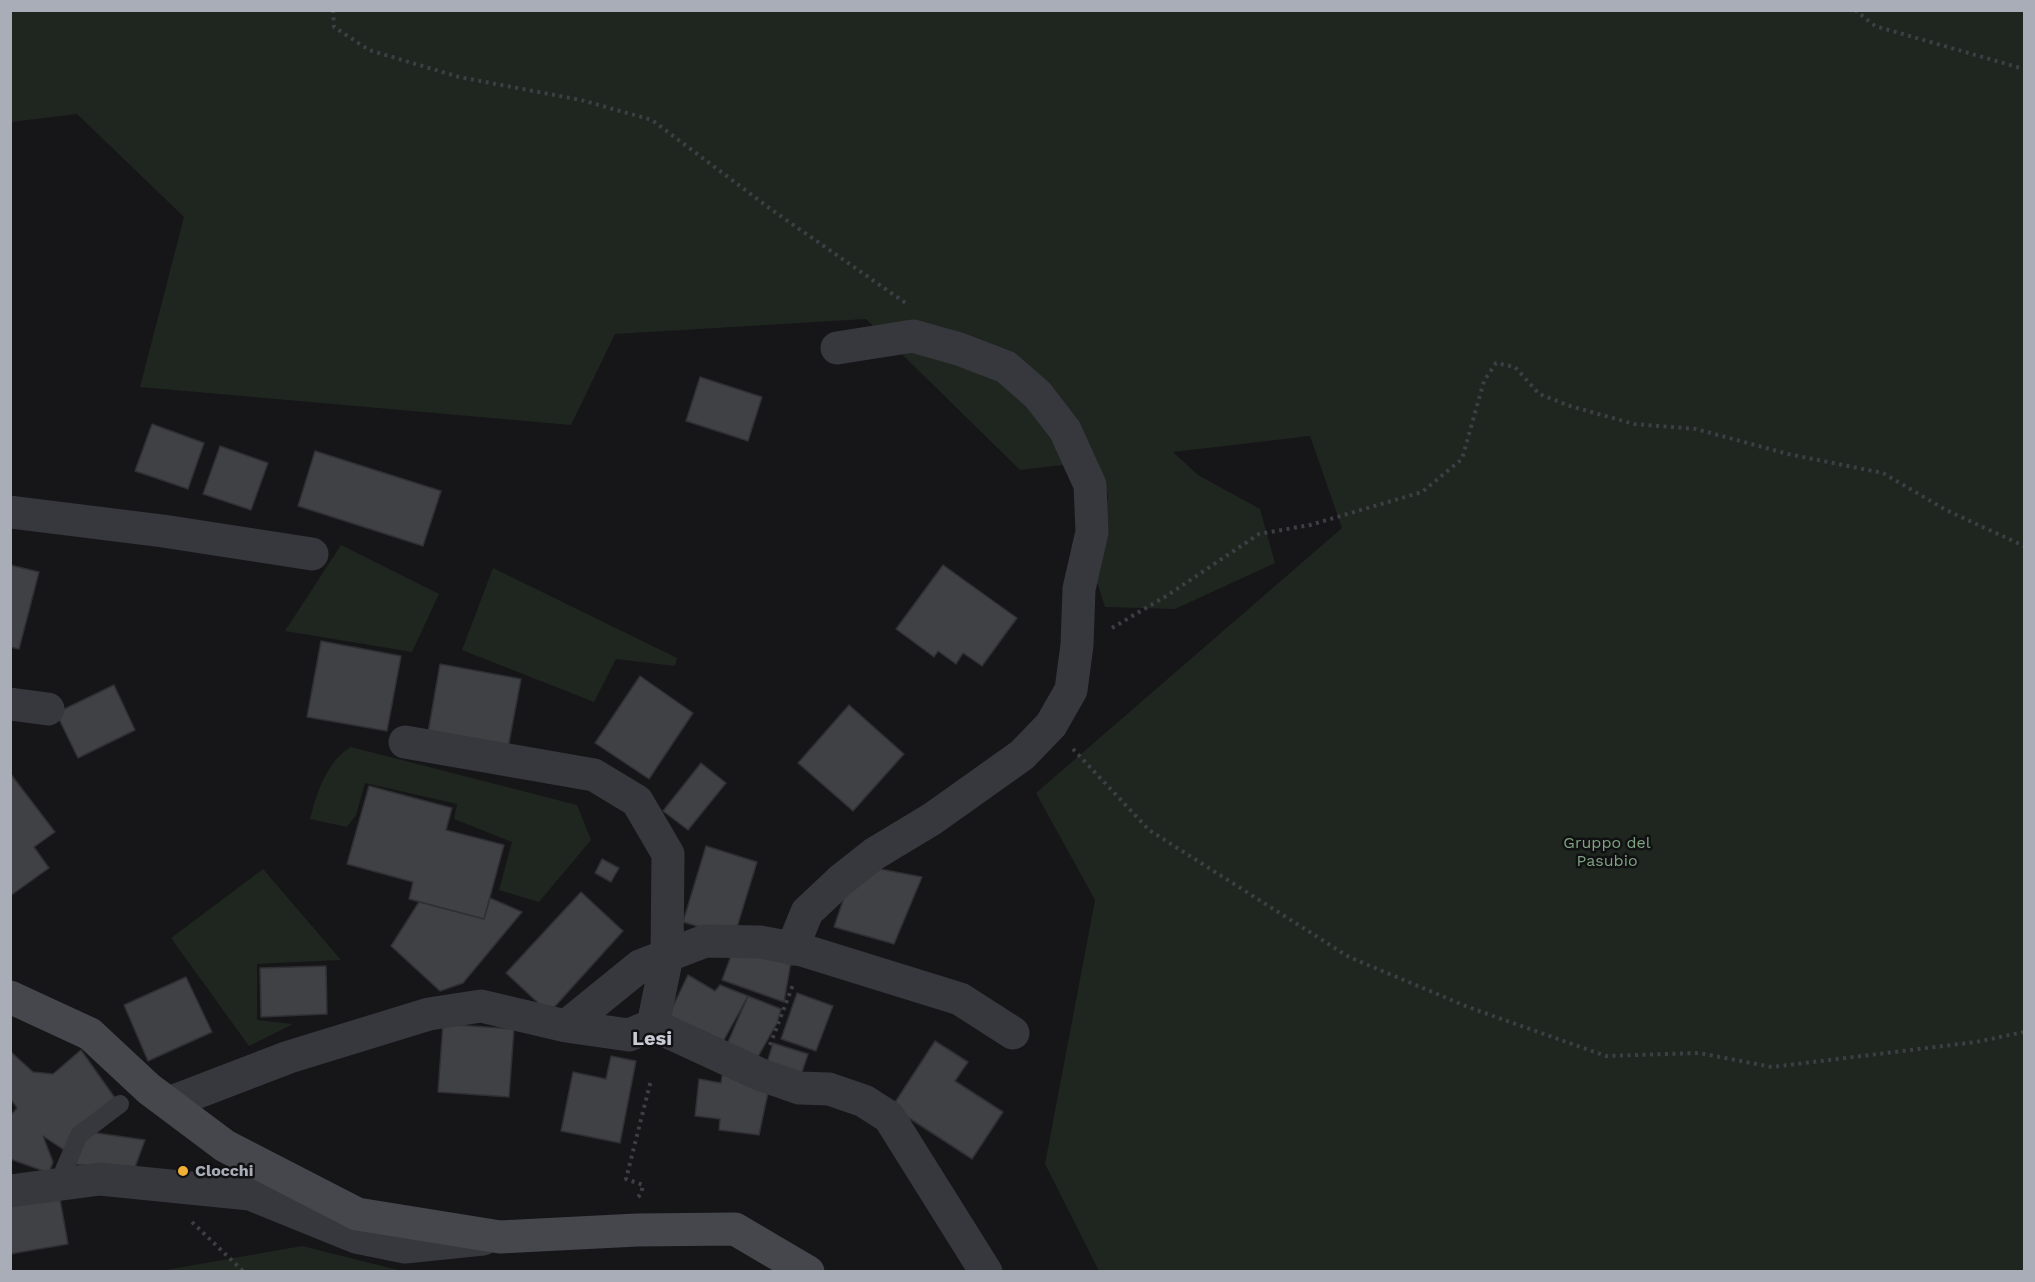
<!DOCTYPE html>
<html>
<head>
<meta charset="utf-8">
<style>
  body { margin:0 }
  #map { position:relative; width:2035px; height:1282px; overflow:hidden; background:#161618; font-family:"Work Sans",sans-serif }
  canvas { display:block }
  .frame { position:absolute; inset:0; border:12px solid #a8adb8; pointer-events:none }
</style>
</head>
<body>
<div id="map">
<canvas width="2035" height="1282"></canvas>
<div class="frame"></div>
</div>
<script>
const ctx = document.querySelector('canvas').getContext('2d');
ctx.lineJoin = 'round';
function paint(path, color) { ctx.fillStyle = color; ctx.fill(path, 'evenodd'); }
function stroke(path, color, width, dash) { ctx.strokeStyle = color; ctx.lineWidth = width; ctx.lineCap = dash ? 'butt' : 'round'; ctx.setLineDash(dash || []); ctx.stroke(path); }
function label(font, color, halo, rows, align = 'center') {
  ctx.font = font + ' "Work Sans",sans-serif'; ctx.lineWidth = 5; ctx.setLineDash([]); ctx.textBaseline = 'middle'; ctx.strokeStyle = halo; ctx.fillStyle = color; for (const [text, x, y, turn = 0] of rows) {
    ctx.save(); ctx.translate(x, y); ctx.rotate((+turn || 0) * Math.PI / 180); ctx.textAlign = isNaN(turn) ? turn : align; if (halo) ctx.strokeText(text, 0, 0); ctx.fillText(text, 0, 0); ctx.restore();
  }
}
const green = new Path2D(`
  M10,11H2024V1271H1099L1045,1164L1095,900L1036,793L1342,528L1310,436L1173,452L1198,475L1260,509L1275,563L1175,609L1105,607L1097,582L1108,496L1096,461L1020,470L866,319L615,334L571,425L140,387L184,217L77,114L11,122Z
  M341,545L439,594L412,652L285,631Z
  M493,568L677,658L675,666L616,659L594,702L462,650Z
  M351,747L577,805L591,840L539,902L499,890L512,842L454,819L457,804L365,783L356,815L347,827L310,819C317,792 327,761 351,747Z
  M263,869L341,960L257,964V1020L293,1024L249,1046L171,938Z
  M302,1246L402,1271H160Z`);
const building = new Path2D(`
  M700,377L762,397L748,441L686,421Z
  M152,424L204,443L188,489L135,471Z
  M220,446L268,463L251,510L203,494Z
  M315,451L441,491L423,546L298,506Z
  M10,565L39,572L19,649L10,647Z
  M943,565L1017,618L982,666L963,653L956,664L938,651L934,657L896,629Z
  M321,641L401,656L387,731L307,717Z
  M440,664L521,679L508,748L428,733Z
  M640,676L693,713L649,779L595,743Z
  M114,685L135,730L78,758L56,713Z
  M849,705L904,754L853,811L798,763Z
  M701,763L726,783L688,830L663,811Z
  M10,773L55,832L34,847L49,868L10,896Z
  M369,786L452,808L446,830L504,845L484,919L409,899L413,882L347,864Z
  M706,846L757,862L734,937L683,922Z
  M602,859L619,868L611,882L595,873Z
  M880,869L922,877L894,944L834,927L847,889Z
  M581,892L623,931L549,1013L506,973Z
  M490,898L522,912L463,983L440,991L391,946L419,902L484,919Z
  M734,948L792,956L784,1002L722,980Z
  M326,966L327,1014L261,1017L260,968Z
  M688,975L715,991L720,985L748,996L719,1049L664,1025Z
  M186,977L212,1032L148,1061L124,1005Z
  M797,993L833,1006L816,1051L781,1039Z
  M748,996L781,1009L777,1023L755,1062L725,1049Z
  M443,1024L514,1029L509,1097L438,1092Z
  M935,1041L968,1062L955,1081L1003,1112L972,1159L892,1107Z
  M773,1043L808,1054L798,1084L764,1073Z
  M81,1050L115,1098L67,1152L43,1136L53,1162L49,1173L10,1159V1116L17,1108L10,1098V1051L33,1072L53,1074Z
  M611,1056L636,1061L620,1143L561,1131L573,1072L606,1079Z
  M724,1064L769,1088L759,1135L719,1130L720,1119L695,1116L699,1079L721,1083Z
  M90,1132L145,1140L134,1170L71,1164Z
  M58,1188L68,1244L10,1254V1196Z`);
const path = new Path2D(`
  M333,10L334,27L369,50L459,77L581,100L652,120L772,210L907,304
  M1855,10L1875,26L2024,69
  M1112,628L1168,595L1259,534L1310,525L1422,492L1462,459L1484,381L1496,363L1515,367L1539,394L1570,406L1634,424L1696,429L1788,454L1883,473L1946,510L2024,546
  M1073,749L1149,830L1349,957L1468,1007L1606,1056L1699,1053L1772,1067L1976,1042L2024,1032
  M770,1045L794,982
  M638,1197L641,1194L643,1185L626,1179L651,1080
  M192,1222L244,1272`);
const lane = new Path2D(`
  M58,1184L79,1135L120,1104`);
const street = new Path2D(`
  M10,512L163,531L312,554
  M10,704L48,709
  M405,742L594,775L637,801L668,854L667,956L653,1025L629,1035L566,1026
  M792,949L807,912L841,880L874,854L932,819L1022,755L1051,725L1071,690L1077,645L1079,589L1092,532L1090,485L1065,430L1038,395L1006,367L959,349L913,336L837,348
  M653,1025L759,1074L799,1088L829,1089L864,1101L889,1117L986,1272
  M169,1103L289,1057L429,1014L481,1006L566,1026L640,966L705,941L760,942L802,950L960,999L1013,1033
  M10,1191L100,1179L250,1194L356,1237L405,1247L483,1239`);
const secondary = new Path2D(`
  M10,997L90,1034L149,1089L225,1146L357,1214L500,1237L637,1230L735,1229L808,1272`);
const markers = [
  [183,1171,6,"#f2b134"]
];
const parkNames = [
  ["Gruppo del",1607,843],
  ["Pasubio",1607,861]
];
const poiNames = [
  ["Clocchi",195,1171]
];
const quarterNames = [
  ["Lesi",652,1039]
];
paint(green, '#1e261f');
paint(building, '#404145');
stroke(building, '#303034', 1.5);
stroke(path, '#3d3f44', 4, [3, 4.5]);
stroke(lane, '#37383d', 18);
stroke(street, '#37383d', 33);
stroke(secondary, '#45474d', 33);
for (const [x, y, r, color] of markers) { const dot = new Path2D(); dot.arc(x, y, r, 0, 2 * Math.PI); ctx.fillStyle = color; ctx.fill(dot); stroke(dot, '#111113', 2); }
label('16px', '#7fa381', '#111113', parkNames);
label('bold 16px', '#a8adb8', '#111113', poiNames, 'left');
label('bold 20px', '#c9ccd4', '#111113', quarterNames);
</script>
</body>
</html>
